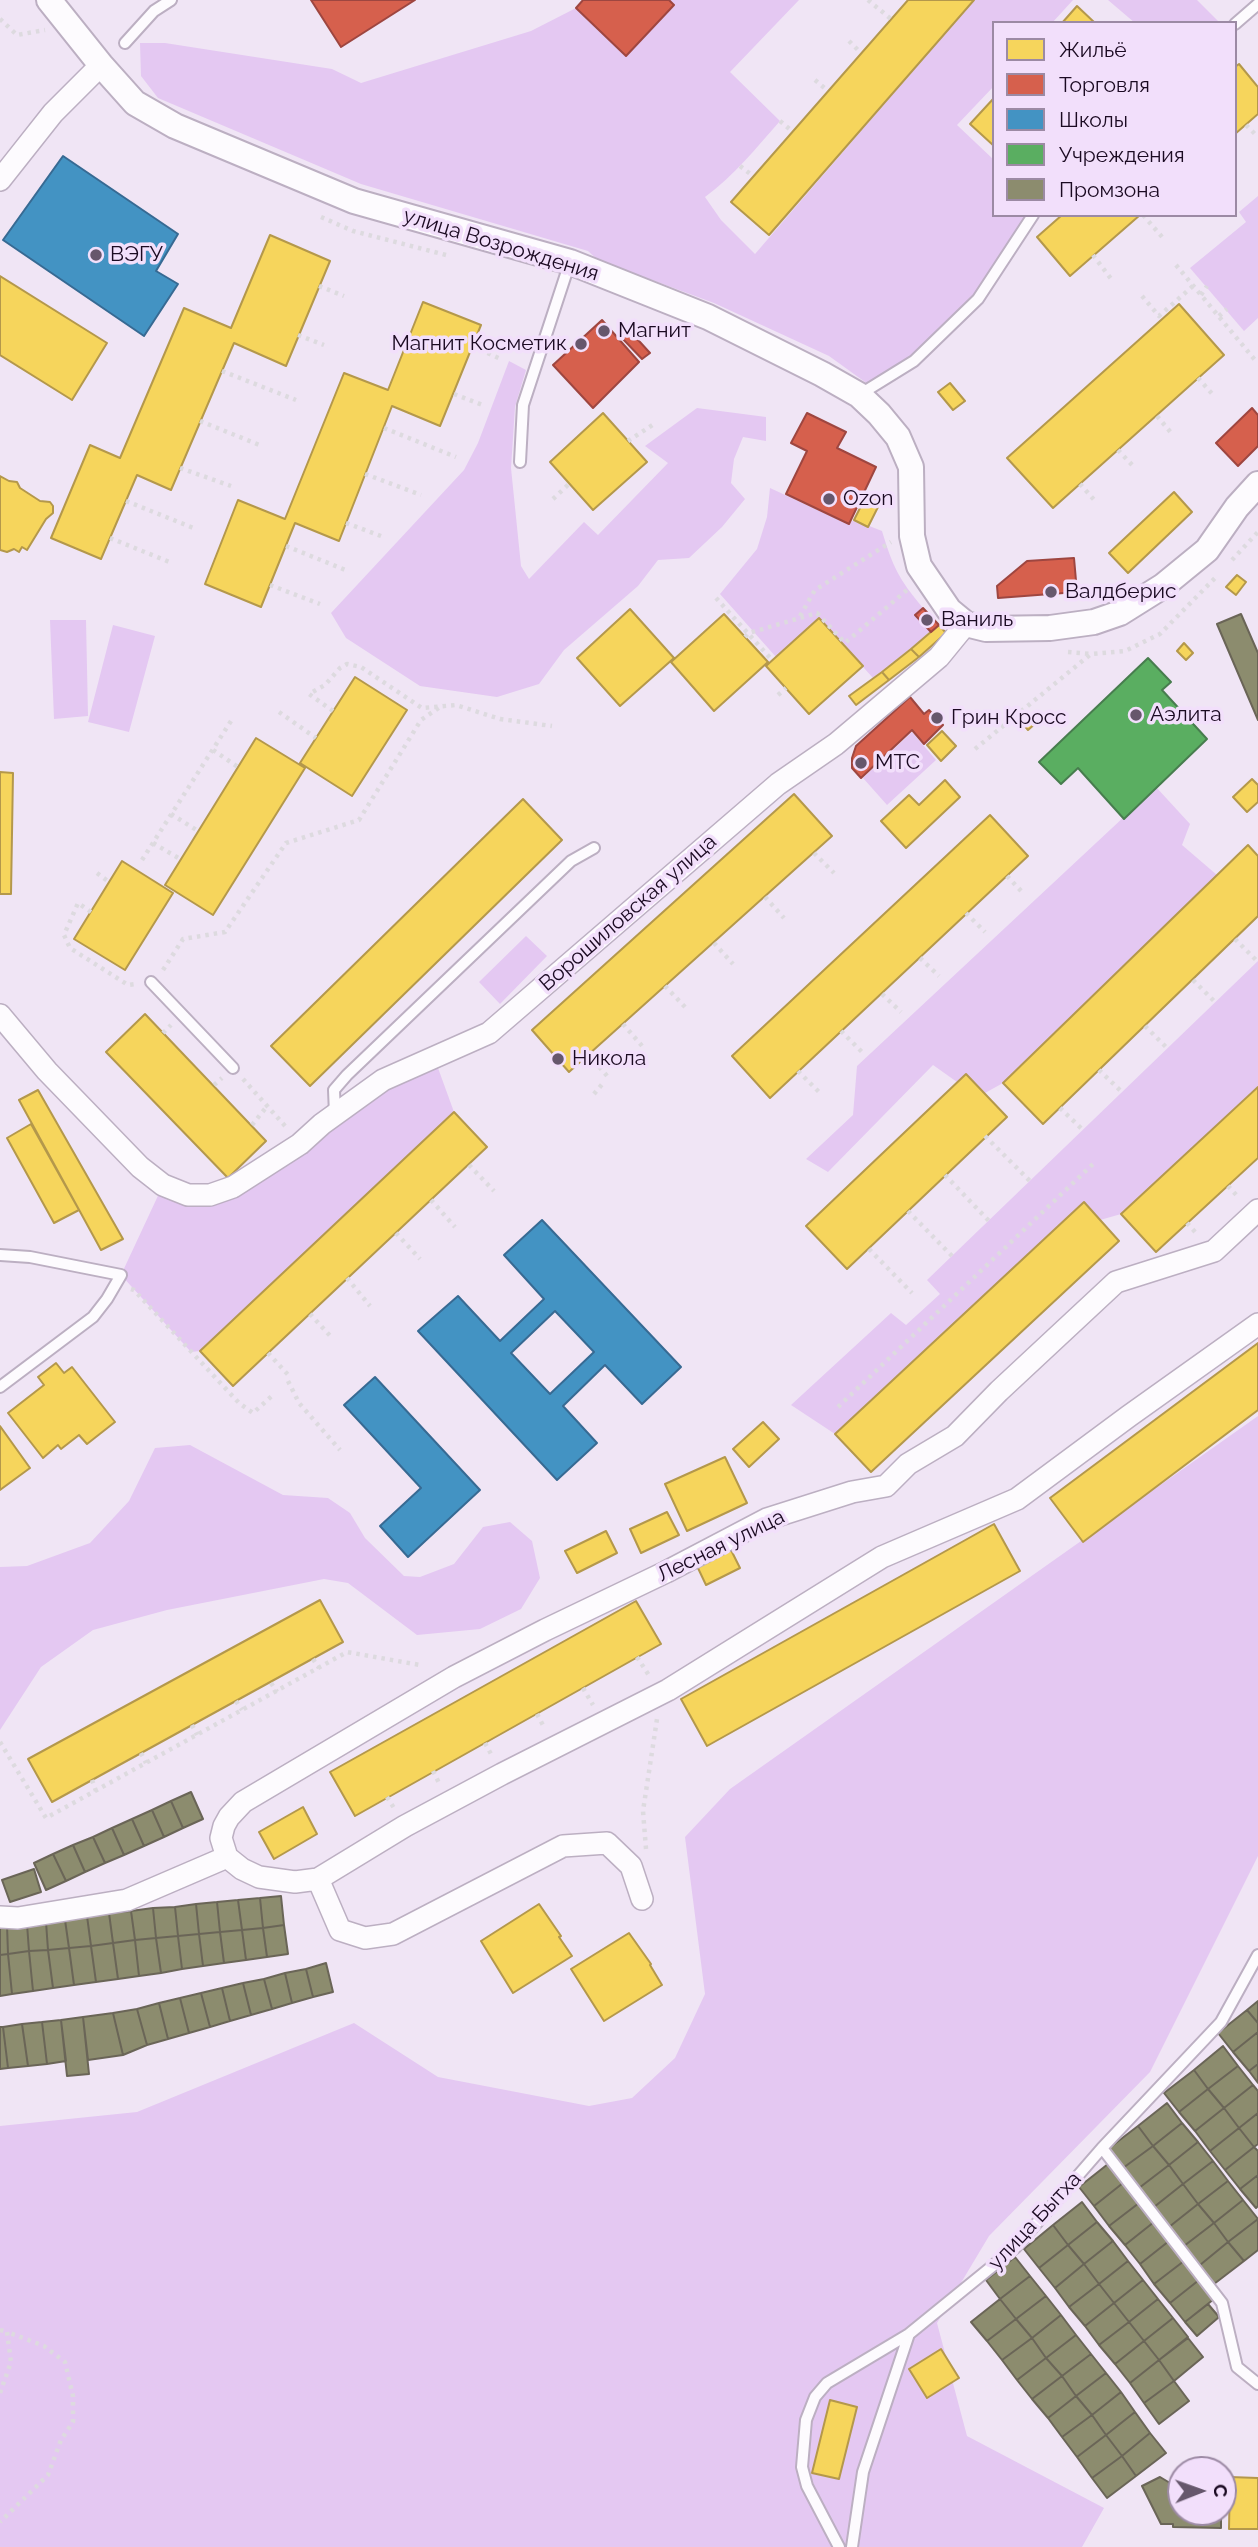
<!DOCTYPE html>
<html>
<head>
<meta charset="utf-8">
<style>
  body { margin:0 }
  #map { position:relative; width:1258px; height:2547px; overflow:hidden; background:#f0e5f5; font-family:Raleway,sans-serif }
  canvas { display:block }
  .legend { position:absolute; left:992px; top:21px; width:245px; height:196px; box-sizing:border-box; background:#f2dffb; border:2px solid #9c8aa4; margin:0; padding:9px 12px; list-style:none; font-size:21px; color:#1b0a22 }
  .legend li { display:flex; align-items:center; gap:14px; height:35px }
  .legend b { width:35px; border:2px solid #9c8aa4 }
  .north { position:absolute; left:1167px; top:2456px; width:70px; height:70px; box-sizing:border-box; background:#f2dffb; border:2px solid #9c8aa4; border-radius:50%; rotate:89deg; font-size:19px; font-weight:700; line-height:28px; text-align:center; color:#1b0a22 }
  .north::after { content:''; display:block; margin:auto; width:24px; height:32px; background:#66576c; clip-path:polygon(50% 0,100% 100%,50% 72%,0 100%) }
</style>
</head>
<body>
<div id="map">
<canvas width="1258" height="2547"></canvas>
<ul class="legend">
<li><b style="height:19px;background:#f6d55c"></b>Жильё</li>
<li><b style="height:19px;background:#d6604d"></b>Торговля</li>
<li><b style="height:19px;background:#4393c3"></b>Школы</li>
<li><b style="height:19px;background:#5aae61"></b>Учреждения</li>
<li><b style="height:19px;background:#8c8c6e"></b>Промзона</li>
</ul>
<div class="north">С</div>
</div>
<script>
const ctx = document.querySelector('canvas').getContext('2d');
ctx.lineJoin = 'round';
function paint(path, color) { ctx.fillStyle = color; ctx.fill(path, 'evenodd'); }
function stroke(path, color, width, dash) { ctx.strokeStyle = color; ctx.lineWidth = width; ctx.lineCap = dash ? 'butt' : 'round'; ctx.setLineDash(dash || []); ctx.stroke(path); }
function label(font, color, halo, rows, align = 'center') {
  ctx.font = font + ' Raleway,sans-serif'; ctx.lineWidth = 7; ctx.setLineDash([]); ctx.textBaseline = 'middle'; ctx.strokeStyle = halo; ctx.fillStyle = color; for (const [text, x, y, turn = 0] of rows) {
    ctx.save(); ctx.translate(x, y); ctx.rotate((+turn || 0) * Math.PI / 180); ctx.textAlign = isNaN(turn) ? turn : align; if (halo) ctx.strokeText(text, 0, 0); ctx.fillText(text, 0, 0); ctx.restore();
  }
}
const green = new Path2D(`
  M669,0H799L730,72L780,121C756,148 734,176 705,197L721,220L755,254L974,0H1073L1052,23H994V86L957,125L994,160V215H1033L978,299L914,361L872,387L829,356L714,303L598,260L588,251L361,184L158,98L141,76L140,43H165L332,69L361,83L531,31L576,8L626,56L674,6Z
  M1108,0H1197L1219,22L1135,23Z
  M1258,196V318L1244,331L1190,268L1246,222L1239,212Z
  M509,361L526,370L515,407L511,468L521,566L529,579L584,522L598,535L668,463L645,446L697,408L766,417V441L743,437L734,459L731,483L745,499L722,527L689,558L658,560L638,586L564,650L539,684L497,697L420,686L346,638L331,613L464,470L478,443Z
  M770,488L848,524L854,520L882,531C893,567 898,578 923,608L915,615L931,632L873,678L819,618L776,657L720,594L757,549L767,517Z
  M50,620H86L88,716L54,719Z
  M113,625L155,636L129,732L88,722Z
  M912,732L936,760L887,805L863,778Z
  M1156,787L1190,824L1182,845L1217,875L1003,1083L985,1093L966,1074L957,1082L933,1065L828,1172L806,1159L853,1115L857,1066Z
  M526,936L547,956L500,1004L479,982Z
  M1258,961V1087L1121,1214L1100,1220L835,1434L791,1405L891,1313L906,1325L940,1294L927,1280Z
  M434,1057L454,1112L200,1351L191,1352L121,1275L163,1185L210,1195Z
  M1258,1416V1856L1150,2072L989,2236L937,2323L967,2436L1104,2508L1082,2547H0V2126L137,2112L354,2023L438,2077L589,2106L632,2098L675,2058L705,1994L685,1837L730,1789Z
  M190,1445L283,1495L328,1498L350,1513L365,1538L404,1576L420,1577L454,1564L483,1527L510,1522L532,1541L540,1578L521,1609L480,1629L417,1635L348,1583L324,1579L167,1610L93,1630L41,1667L0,1730V1567L27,1566L90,1543L129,1501L155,1448Z`);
const homes = new Path2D(`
  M908,0H974L769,235L731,202Z
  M1077,6L1095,23H1062Z
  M1239,64L1258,87V114L1235,134V67Z
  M994,98V146L970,124Z
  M1062,215H1140L1070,276L1037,237Z
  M270,235L330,261L286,366L234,343L171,490L137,475L101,559L51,538L90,445L120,458L184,308L231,328Z
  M0,276L107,343L72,400L0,355Z
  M423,302L481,325L440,426L392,406L339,541L295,523L261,607L205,584L238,500L285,519L344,373L388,390Z
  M1179,304L1224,355L1053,508L1007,458Z
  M950,383L965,401L953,410L938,392Z
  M603,413L647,462L593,510L550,462Z
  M0,476L9,481L17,482L20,488L40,501L50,502L53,506V513L46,519L27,550L22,547L19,552L14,549L7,552L0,550Z
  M868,492L882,499L868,527L854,520Z
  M1174,492L1192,512L1128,573L1109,553Z
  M1237,575L1246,582L1236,595L1226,587Z
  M630,609L674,658L620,706L577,658Z
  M724,614L768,662L714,711L671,662Z
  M819,618L863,666L809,714L766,666Z
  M939,625L946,633L919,657L911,649Z
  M1184,643L1193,653L1186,660L1177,651Z
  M911,649L919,657L889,680L882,672Z
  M882,672L889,680L856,705L849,696Z
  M355,677L407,710L352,796L300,763Z
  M1031,716L1036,723L1028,730L1023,724Z
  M942,731L956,746L941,761L927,745Z
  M256,738L305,768L213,915L165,885Z
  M0,772L13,773L11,894H0Z
  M1252,779L1258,785V802L1247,812L1233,797Z
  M945,780L960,797L906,848L881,821L909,795L919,805Z
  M794,794L832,836L569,1072L532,1030Z
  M523,799L562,840L310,1086L271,1046Z
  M990,815L1028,856L770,1098L732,1056Z
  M1248,845L1258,856V916L1043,1124L1003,1083Z
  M122,861L173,893L125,970L74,939Z
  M145,1014L266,1141L228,1178L106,1052Z
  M966,1074L1007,1117L847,1269L806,1226Z
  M1258,1087V1158L1156,1252L1121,1214Z
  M38,1090L123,1239L101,1250L19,1100Z
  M454,1112L487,1147L233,1386L200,1351Z
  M31,1124L79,1210L54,1223L7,1138Z
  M1084,1202L1119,1241L871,1472L835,1434Z
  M1258,1343V1410L1083,1542L1050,1498Z
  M56,1363L64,1373L72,1367L115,1422L87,1444L79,1435L61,1449L58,1445L43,1458L8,1413L44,1385L38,1377Z
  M763,1422L779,1439L749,1467L733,1449Z
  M0,1426L30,1468L0,1490Z
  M725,1457L747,1503L687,1531L665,1484Z
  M667,1512L679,1535L641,1553L630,1529Z
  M994,1524L1020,1571L707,1746L681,1699Z
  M606,1531L617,1553L577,1573L565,1551Z
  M731,1550L740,1568L706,1585L697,1566Z
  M320,1600L343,1642L52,1802L28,1759Z
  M636,1601L661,1644L355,1816L330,1772Z
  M303,1807L317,1834L274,1859L259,1832Z
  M539,1904L561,1936L559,1937L572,1956L513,1993L481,1941Z
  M629,1933L651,1964L650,1965L662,1985L604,2021L571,1969Z
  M941,2349L959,2378L927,2398L909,2369Z
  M830,2400L857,2407L839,2479L812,2473Z
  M1230,2477L1258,2478V2529H1229Z`);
const shops = new Path2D(`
  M311,0H415L341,47Z
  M583,0H669L674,5L626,56L576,8Z
  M602,320L639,362L593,408L553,365Z
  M629,330L650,353L642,359L621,337Z
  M1252,408L1258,415V446L1238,466L1216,443Z
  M807,413L846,432L837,448L876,467L849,524L786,494L807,451L791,443Z
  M1074,558L1077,592L998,598L997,586L1027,561Z
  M923,608L939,625L931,632L915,615Z
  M910,697L924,714L929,710L943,725L924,744L912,730L861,778L852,768V758L856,746Z`);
const schools = new Path2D(`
  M63,156L178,234L156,271L178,284L144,336L3,240Z
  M542,1220L681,1367L642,1404L605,1365L563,1406L597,1443L557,1480L418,1331L458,1296L500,1341L544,1299L504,1255ZM555,1311L594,1352L550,1394L511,1353Z
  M375,1377L480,1490L408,1557L380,1526L421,1488L344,1405Z`);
const public = new Path2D(`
  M1148,658L1171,682L1162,690L1207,739L1124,819L1078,768L1061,784L1039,762Z`);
const industry = new Path2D(`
  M1241,614L1258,653V720L1217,624Z
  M191,1792L203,1819L183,1828L171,1801Z
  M171,1801L183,1828L164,1837L152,1810Z
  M152,1810L164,1837L144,1846L132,1819Z
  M132,1819L144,1846L124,1855L112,1828Z
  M112,1828L124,1855L105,1863L93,1837Z
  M93,1837L105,1863L85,1872L73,1845Z
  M73,1845L85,1872L66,1881L53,1854Z
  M53,1854L66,1881L46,1890L34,1863Z
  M34,1869L41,1892L10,1902L2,1880Z
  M281,1896L284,1925L263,1928L260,1898Z
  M260,1898L263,1928L242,1930L238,1900Z
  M238,1900L242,1930L220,1932L217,1902Z
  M217,1902L220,1932L199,1934L196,1904Z
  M196,1904L199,1934L178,1936L175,1907Z
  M175,1907L178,1936L156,1938L153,1908Z
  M153,1908L156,1938L135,1940L131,1911Z
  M131,1911L135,1940L113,1943L109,1913Z
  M109,1913L113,1943L91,1946L87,1916Z
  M87,1916L91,1946L69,1948L65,1920Z
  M65,1920L69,1948L48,1950L46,1922Z
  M46,1922L48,1950L29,1951L27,1924Z
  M27,1924L29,1951L8,1954L7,1925Z
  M0,1925H7L8,1954L0,1955Z
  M284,1925L288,1954L267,1957L263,1928Z
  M263,1928L267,1957L246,1960L242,1930Z
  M242,1930L246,1960L224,1963L220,1932Z
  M220,1932L224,1963L203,1966L199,1934Z
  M199,1934L203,1966L182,1969L178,1936Z
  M178,1936L182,1969L161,1973L156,1938Z
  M156,1938L161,1973L139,1976L135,1940Z
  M135,1940L139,1976L118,1979L113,1943Z
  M113,1943L118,1979L96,1982L91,1946Z
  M91,1946L96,1982L74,1985L69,1948Z
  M69,1948L74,1985L53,1988L48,1950Z
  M48,1950L53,1988L33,1991L29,1951Z
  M29,1951L33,1991L12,1994L8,1954Z
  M8,1954L12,1994L0,1996V1955Z
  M326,1963L333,1992L313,1997L306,1969Z
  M306,1969L313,1997L292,2003L285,1973Z
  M285,1973L292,2003L272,2009L264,1979Z
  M264,1979L272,2009L251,2015L243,1983Z
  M243,1983L251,2015L230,2021L222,1988Z
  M222,1988L230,2021L210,2027L201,1993Z
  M201,1993L210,2027L189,2033L180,1998Z
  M180,1998L189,2033L168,2039L159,2003Z
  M1258,2001V2023L1247,2010Z
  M159,2003L168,2039L147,2045L137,2009Z
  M137,2009L147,2045L123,2055L113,2013Z
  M1247,2010L1258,2023V2032L1233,2052L1218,2033Z
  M113,2013L123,2055L88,2060L83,2017Z
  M83,2017L89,2074L67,2076L61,2020Z
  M61,2020L66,2061L47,2064L42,2022Z
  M42,2022L47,2064L28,2066L22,2024Z
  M22,2024L28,2066L8,2068L3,2027Z
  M0,2027H3L8,2068L0,2069Z
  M1258,2032V2064L1249,2071L1233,2052Z
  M1223,2046L1238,2066L1208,2089L1194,2070Z
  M1258,2064V2083L1249,2071Z
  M1238,2066L1253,2085L1224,2108L1208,2089Z
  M1194,2070L1208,2089L1179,2112L1164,2093Z
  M1253,2085L1258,2091V2113L1239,2128L1224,2108Z
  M1208,2089L1224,2108L1195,2131L1179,2112Z
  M1167,2103L1182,2123L1153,2146L1138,2126Z
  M1224,2108L1239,2128L1210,2151L1195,2131Z
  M1258,2113V2144L1254,2147L1239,2128Z
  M1182,2123L1198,2142L1169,2165L1153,2146Z
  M1138,2126L1153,2146L1123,2168L1108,2149Z
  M1239,2128L1254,2147L1225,2170L1210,2151Z
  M1198,2142L1213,2161L1183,2184L1169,2165Z
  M1153,2146L1169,2165L1139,2188L1123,2168Z
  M1254,2147L1258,2151V2175L1240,2189L1225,2170Z
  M1213,2161L1228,2181L1198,2204L1183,2184Z
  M1108,2164L1123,2183L1094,2206L1079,2187Z
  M1169,2165L1183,2184L1154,2207L1139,2188Z
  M1258,2175V2206L1256,2208L1240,2189Z
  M1228,2181L1243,2200L1214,2223L1198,2204Z
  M1123,2183L1139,2203L1109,2226L1094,2206Z
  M1183,2184L1198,2204L1169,2227L1154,2207Z
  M1243,2200L1258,2219L1228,2242L1214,2223Z
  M1082,2202L1097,2222L1068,2245L1053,2225Z
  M1139,2203L1154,2222L1125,2245L1109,2226Z
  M1198,2204L1214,2223L1184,2246L1169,2227Z
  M1258,2219V2250L1244,2261L1228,2242Z
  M1097,2222L1113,2241L1084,2264L1068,2245Z
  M1154,2222L1169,2241L1140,2264L1125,2245Z
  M1214,2223L1228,2242L1200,2265L1184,2246Z
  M1053,2225L1068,2245L1039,2268L1024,2249Z
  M1113,2241L1128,2261L1099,2284L1084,2264Z
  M1169,2241L1184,2261L1154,2284L1140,2264Z
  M1228,2242L1244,2261L1214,2284L1200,2265Z
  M1068,2245L1084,2264L1055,2288L1039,2268Z
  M1015,2257L1030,2276L1000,2299L986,2280Z
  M1128,2261L1143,2280L1114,2303L1099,2284Z
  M1184,2261L1199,2280L1170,2303L1154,2284Z
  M1084,2264L1099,2284L1069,2307L1055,2288Z
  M1030,2276L1046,2296L1016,2319L1000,2299Z
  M1143,2280L1158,2299L1129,2322L1114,2303Z
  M1199,2280L1214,2299L1185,2322L1170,2303Z
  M1099,2284L1114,2303L1085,2326L1069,2307Z
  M1046,2296L1061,2315L1032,2338L1016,2319Z
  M1000,2299L1016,2319L987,2341L971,2322Z
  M1158,2299L1173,2318L1144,2341L1129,2322Z
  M1114,2303L1129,2322L1099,2345L1085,2326Z
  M1208,2304L1219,2317L1197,2336L1185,2322Z
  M1061,2315L1076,2335L1046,2358L1032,2338Z
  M1173,2318L1188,2337L1159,2360L1144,2341Z
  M1016,2319L1032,2338L1002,2360L987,2341Z
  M1129,2322L1144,2341L1115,2364L1099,2345Z
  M1076,2335L1091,2354L1062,2376L1046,2358Z
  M1032,2338L1046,2358L1017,2380L1002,2360Z
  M1188,2338L1203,2357L1174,2381L1159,2360Z
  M1144,2341L1159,2360L1130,2383L1115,2364Z
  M1091,2354L1106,2373L1076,2396L1062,2376Z
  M1046,2358L1062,2376L1032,2399L1017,2380Z
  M1159,2360L1174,2381L1144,2403L1130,2383Z
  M1106,2373L1121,2392L1092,2415L1076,2396Z
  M1062,2376L1076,2396L1048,2418L1032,2399Z
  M1174,2381L1189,2401L1159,2424L1144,2403Z
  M1121,2392L1135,2412L1106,2435L1092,2415Z
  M1076,2396L1092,2415L1062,2437L1048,2418Z
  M1135,2412L1150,2433L1122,2456L1106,2435Z
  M1092,2415L1106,2435L1077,2457L1062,2437Z
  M1150,2433L1166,2453L1136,2476L1122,2456Z
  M1106,2435L1122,2456L1092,2478L1077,2457Z
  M1122,2456L1136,2476L1107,2498L1092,2478Z
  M1160,2477L1175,2486H1181V2512H1221V2528L1173,2527V2524H1161L1142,2486Z`);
const path = new Path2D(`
  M868,0L891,19
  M0,19L17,35L45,30
  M849,41L861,53
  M815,80L828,91
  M780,121L793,132
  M1246,125L1258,137
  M740,166L753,176
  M1143,215L1163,238
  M321,217L353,231L446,255
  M1093,255L1112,280
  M1176,265L1255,360
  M319,286L344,296
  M1201,295L1207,286
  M1142,296L1159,316L1193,286
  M1219,316L1227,309
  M298,335L324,345
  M472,346L503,360
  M222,371L296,400
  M1198,378L1215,397
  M454,394L485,406
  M1157,416L1173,435
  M200,421L262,446
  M384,428L456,457
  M628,441L654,424
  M1118,450L1135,468
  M180,468L231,486
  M365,474L421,495
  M1080,484L1096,502
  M553,499L569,484
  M126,501L196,529
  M346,523L381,536
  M110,538L172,563
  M286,546L348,571
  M1232,560L1258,532
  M270,585L320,604
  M716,598L772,660
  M800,616L815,590L891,542
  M745,637L749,633L817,613L845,643L907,590
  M1068,652L1091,654
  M778,695L786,688
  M333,711L309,694L325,685L340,668L347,664L361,667L422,708L456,705L500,719L552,726
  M279,712L316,738
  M975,749L1091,654L1125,651L1160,634L1216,577
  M213,750L238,767
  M171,814L198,831
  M153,843L180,859
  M814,853L834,873
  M142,860L231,721
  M97,873L109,882
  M1007,876L1024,894
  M765,897L784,918
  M91,912L78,903L64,935L70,948L128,985L136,984
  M966,913L985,932
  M1235,939L1258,962
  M714,943L733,964
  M920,958L939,976
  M163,970L183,939L225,932L286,843L359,820L421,720L443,705
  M1193,980L1216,1003
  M665,986L685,1007
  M882,994L901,1012
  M623,1024L643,1047
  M1145,1026L1168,1049
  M841,1031L862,1052
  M163,1033L171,1025
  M588,1054L608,1077
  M1099,1070L1123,1093
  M798,1071L819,1092
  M243,1079L286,1127
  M214,1085L222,1078
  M594,1094L604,1082
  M1060,1108L1083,1130
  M252,1125L268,1105
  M985,1136L1030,1181
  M469,1165L494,1191
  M945,1175L989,1221
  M1228,1186L1239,1198
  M431,1200L455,1227
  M908,1211L953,1257
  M1187,1223L1196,1233
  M396,1233L420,1259
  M869,1249L912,1293
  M347,1278L370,1306
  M131,1289L134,1290L239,1403L253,1413L273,1395
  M310,1314L333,1339
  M268,1353L291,1378
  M288,1381L299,1403L340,1450
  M838,1407L1093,1164
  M637,1657L650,1677
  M313,1659L319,1668
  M271,1683L277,1692
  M583,1688L593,1705
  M236,1701L242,1710
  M537,1714L545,1729
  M192,1725L197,1735
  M0,1742L46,1818L347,1652L420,1665
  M485,1743L491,1754
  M141,1753L146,1763
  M433,1771L439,1783
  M92,1780L96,1791
  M387,1797L394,1808
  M646,1849L643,1811L657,1719
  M0,2330L7,2332
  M0,2393L11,2362L7,2332L44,2346L65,2362L73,2396V2422L61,2440L48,2475L0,2522`);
const service = new Path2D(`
  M1235,24L1258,4
  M125,43L154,11L171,0
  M859,395L914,361L978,299L1033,215
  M520,462L523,405L570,262
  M151,982L233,1068
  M335,1114L334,1090L347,1075L571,861L594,848
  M0,1255L30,1257L121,1275L107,1299L93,1317L0,1387
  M1102,2148L1222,2303L1237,2367L1258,2384
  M839,2547L807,2486L802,2467L806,2420L815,2397L827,2383L909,2334
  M852,2547L863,2472L909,2334L1016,2247L1102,2148L1221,2022L1258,1955`);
const minor = new Path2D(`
  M0,180L53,113L101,65
  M0,1015L47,1071L140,1167L163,1185L188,1195H210L233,1187L300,1144L322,1124L383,1080L489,1033L778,784L836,744L939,657L966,624
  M1258,1210L1214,1251L1116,1282L999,1391L955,1436L908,1464L886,1486L852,1492L767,1519L666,1572L545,1630L454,1677L243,1802L229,1817L224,1826L221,1838L227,1857L242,1869L259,1877L295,1882L318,1879L405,1826L502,1774L668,1690L882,1557L1017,1499L1129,1416L1258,1324
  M318,1879L340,1930L365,1938L393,1934L563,1846L607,1843L631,1866L642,1899
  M0,1917L18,1918L127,1900L227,1857`);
const tertiary = new Path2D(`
  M49,0L101,65L135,103L175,126L354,201L570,262L708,317L822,374L859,395L879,414L898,437L911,467L912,536L919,566L949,610L966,624L986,629L1050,628L1094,622L1120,613L1163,586L1207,550L1237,507L1258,484`);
const markers = [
  [96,255,7,"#66576c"],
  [604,331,7,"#66576c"],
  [581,344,7,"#66576c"],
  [829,499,7,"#66576c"],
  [1051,592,7,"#66576c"],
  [927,620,7,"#66576c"],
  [1136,715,7,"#66576c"],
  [937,718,7,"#66576c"],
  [861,763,7,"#66576c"],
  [558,1059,7,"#66576c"]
];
const streetNames = [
  ["улица Возрождения",501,245,17],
  ["Ворошиловская улица",628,913,-41],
  ["Лесная улица",721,1546,-26],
  ["улица Бытха",1035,2221,-47]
];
const poiNames = [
  ["ВЭГУ",110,255],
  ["Магнит",618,331],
  ["Магнит Косметик",567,344,"right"],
  ["Ozon",843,499],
  ["Валдберис",1065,592],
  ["Ваниль",941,620],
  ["Аэлита",1150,715],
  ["Грин Кросс",951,718],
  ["МТС",875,763],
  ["Никола",572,1059]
];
paint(green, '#e4c8f2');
paint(homes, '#f6d55c');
stroke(homes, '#b4984b', 2);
paint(shops, '#d6604d');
stroke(shops, '#9e4640', 2);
paint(schools, '#4393c3');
stroke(schools, '#376a93', 2);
paint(public, '#5aae61');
stroke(public, '#477d4e', 2);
paint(industry, '#8c8c6e');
stroke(industry, '#6a6557', 2);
stroke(service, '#bcafc2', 14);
stroke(minor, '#bcafc2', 24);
stroke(tertiary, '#bcafc2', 28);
stroke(path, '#dddadf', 4.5, [3.5, 5]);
stroke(service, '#fdfbfe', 10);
stroke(minor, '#fdfbfe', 21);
stroke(tertiary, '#fdfbfe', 24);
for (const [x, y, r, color] of markers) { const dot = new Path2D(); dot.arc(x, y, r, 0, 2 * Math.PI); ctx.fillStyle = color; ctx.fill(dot); stroke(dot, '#f2dffb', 2.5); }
label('21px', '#1b0a22', '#f2dffb', streetNames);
label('21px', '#1b0a22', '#f2dffb', poiNames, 'left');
</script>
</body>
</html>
